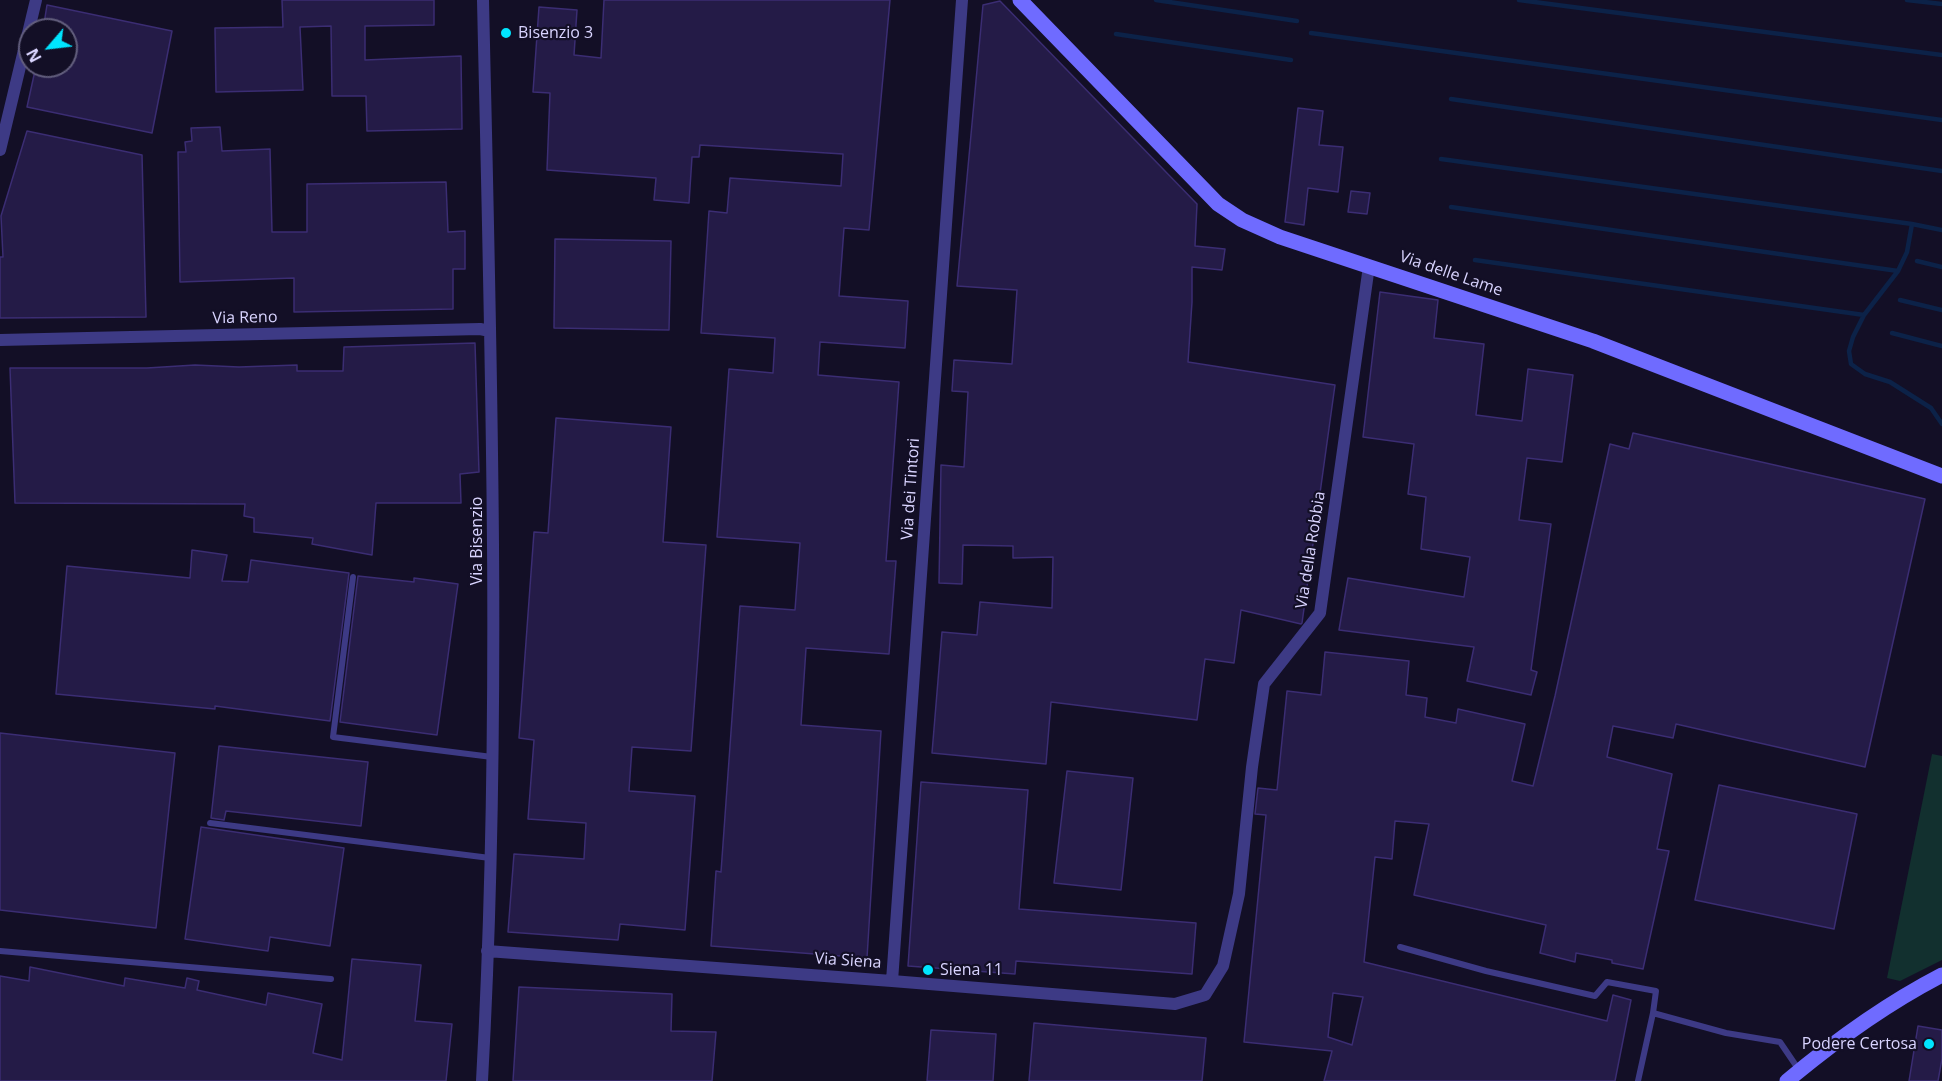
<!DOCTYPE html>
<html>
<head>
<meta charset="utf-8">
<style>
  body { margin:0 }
  #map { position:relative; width:1942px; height:1081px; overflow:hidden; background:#130f26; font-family:"Open Sans",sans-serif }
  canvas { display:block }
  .north { position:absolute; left:18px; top:18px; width:60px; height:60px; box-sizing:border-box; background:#130f26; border:2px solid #625e7d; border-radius:50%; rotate:242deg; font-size:16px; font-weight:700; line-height:24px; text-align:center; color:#d9d4ff }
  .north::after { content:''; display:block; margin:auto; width:21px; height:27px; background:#00e5ff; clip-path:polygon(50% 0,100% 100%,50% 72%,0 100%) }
</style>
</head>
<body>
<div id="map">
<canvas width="1942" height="1081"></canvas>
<div class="north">N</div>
</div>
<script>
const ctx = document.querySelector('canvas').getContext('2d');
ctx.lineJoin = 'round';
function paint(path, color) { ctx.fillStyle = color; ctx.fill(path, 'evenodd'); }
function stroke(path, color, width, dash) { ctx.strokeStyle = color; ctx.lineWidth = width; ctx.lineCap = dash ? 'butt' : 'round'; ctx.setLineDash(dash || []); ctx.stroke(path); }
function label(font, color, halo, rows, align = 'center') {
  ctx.font = font + ' "Open Sans",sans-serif'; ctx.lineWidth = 4.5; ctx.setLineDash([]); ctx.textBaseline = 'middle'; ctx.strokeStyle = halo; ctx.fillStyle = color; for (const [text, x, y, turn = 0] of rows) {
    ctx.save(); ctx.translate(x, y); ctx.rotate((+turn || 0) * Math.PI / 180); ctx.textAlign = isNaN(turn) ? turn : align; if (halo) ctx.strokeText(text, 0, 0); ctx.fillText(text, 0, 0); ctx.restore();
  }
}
const green = new Path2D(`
  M1932,754L1942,756V960L1900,981L1887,978Z`);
const stream = new Path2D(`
  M1156,0L1297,21
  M1519,0L1942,55
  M1907,0L1942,4
  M1311,33L1942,120
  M1116,34L1291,60
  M1451,99L1942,171
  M1441,159L1912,224L1942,230
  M1451,207L1898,271
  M1912,224L1907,252L1898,271L1864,315L1853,337L1849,351L1851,364L1865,374L1890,382L1931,408L1942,424
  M1475,260L1864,315
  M1917,261L1942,267
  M1900,300L1942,310
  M1892,333L1942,346`);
const building = new Path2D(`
  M282,0H434V25L365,26V60L461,56L462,129L367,131L366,96H332L331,26L300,27L303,90L216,92L215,28L283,27Z
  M604,0H890L869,230L844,228L839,296L908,301L905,348L820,342L818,375L899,382L886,561H896L889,654L806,648L801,725L881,731L867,958L711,946L716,871L721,872L740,606L795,610L800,543L717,537L729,369L773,373L775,338L701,333L709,211L727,213L730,178L841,186L843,154L700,145L699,157H692L689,203L654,200L656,178L547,170L550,93L533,92L539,7L577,10L574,55L601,58Z
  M1000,1L1197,204L1195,246L1225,249L1222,270L1192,267V302L1188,362L1335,385L1302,623L1301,624L1241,610L1234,663L1205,659L1197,720L1051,702L1046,764L932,753L942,632L977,635L980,602L1052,608L1053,557L1013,558V546L963,545L962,584L939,583L941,465L964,467L968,392L952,391L954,360L1012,364L1017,290L957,286L983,5Z
  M47,5L172,31L152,133L27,107L36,66H66V30H43Z
  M1298,108L1323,111L1319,145L1343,147L1338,192L1308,188L1304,225L1285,222Z
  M220,127L222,151L270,149L272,232H307V184L446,182L448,232L465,231V269H453V309L294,312V278L180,282L178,152H186L185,142L192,141L191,128Z
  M27,131L142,155L146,317L0,318V257H3L1,216Z
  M1351,191L1370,193L1367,214L1348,212Z
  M555,239L671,241L669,330L554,328Z
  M1380,292L1438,300L1434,338L1484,344L1476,415L1522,421L1528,369L1573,375L1562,462L1527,458L1519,520L1551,524L1531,670L1537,672L1531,695L1467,681L1474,647L1339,630L1348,578L1464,597L1470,557L1421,549L1426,497L1408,494L1414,444L1363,437Z
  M475,343L479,472L460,474L461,503H376L372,555L312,544L313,538L254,532V518L244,516L245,504L15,503L10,368H147L195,365L239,367L297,365V371H343L344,347Z
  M556,418L671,427L663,542L706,545L691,751L632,747L629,791L695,796L685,930L620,924L618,940L508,932L514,854L584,859L586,823L528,819L534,740L519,738L534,532L548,533Z
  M1633,433L1925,499L1865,767L1676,724L1673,738L1613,726L1607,757L1672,774L1657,849L1669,851L1643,969L1612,963V960L1576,953L1575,962L1540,953L1546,925L1414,895L1429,824L1395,821L1392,859L1375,857L1364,962L1607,1021L1613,995L1631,1000L1615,1081H1324L1332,1051L1244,1042L1266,815L1255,814L1258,788L1277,790L1287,691L1321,695L1325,652L1409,661L1406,695L1427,698L1425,717L1456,723L1458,709L1525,724L1512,781L1533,786L1555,696L1610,444L1629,449ZM1333,993L1363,997L1352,1045L1328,1037Z
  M192,550L227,555L222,581L248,582L251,560L349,573L330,721L215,706V709L56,694L67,566L190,578Z
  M358,576L414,582V578L458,584L437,735L340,722Z
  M0,733L175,753L156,928L0,910Z
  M219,746L368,762L361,826L226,811L224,820L211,818Z
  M1067,771L1133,778L1121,890L1054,883Z
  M921,782L1028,790L1019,909L1196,923L1192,974L1016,961L1015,974L908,966Z
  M1719,785L1857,814L1834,929L1695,900Z
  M201,827L344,848L330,946L270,937L268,951L185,939Z
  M352,959L421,965L415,1021L452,1024L446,1081H0V976L29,981L30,967L124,986L125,978L185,988L187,978L199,981L197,990L266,1005L268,993L322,1004L313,1053L342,1060Z
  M519,987L672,994L671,1031L716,1032L712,1081H513Z
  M1034,1023L1206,1038L1202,1081H1029Z
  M1918,1026L1942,1030V1059L1938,1081H1909Z
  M931,1030L996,1034L993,1081H927Z`);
const lane = new Path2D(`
  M353,577L333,737L492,757
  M210,823L490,858
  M1400,947L1486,971L1595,996L1607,982L1656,991L1653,1013L1726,1033L1780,1042L1799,1070
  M0,951L331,979
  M1638,1081L1653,1013`);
const street = new Path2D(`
  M0,150L36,0
  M0,340L480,329L490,331
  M487,951L892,981L1175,1004L1205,995L1223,966L1239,894L1252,767L1264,684L1320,613L1369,266
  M892,981L962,0
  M482,1081C502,721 491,360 483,0`);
const secondary = new Path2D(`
  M1020,0L1218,204L1242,220L1280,237L1593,341L1942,476
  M1787,1081C1836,1040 1886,1004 1942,975`);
const markers = [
  [506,33,6,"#00e5ff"],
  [928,970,6,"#00e5ff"],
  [1929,1044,6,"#00e5ff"]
];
const poiNames = [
  ["Bisenzio 3",518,33],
  ["Siena 11",940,970],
  ["Podere Certosa",1917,1044,"right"]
];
const streetNames = [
  ["Via delle Lame",1451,274,19],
  ["Via Reno",245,318,-1],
  ["Via dei Tintori",911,489,-86],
  ["Via Bisenzio",477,541,-90],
  ["Via della Robbia",1311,550,-81],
  ["Via Siena",848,961,4]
];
paint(green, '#12302f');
stroke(stream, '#0c2248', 4.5);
paint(building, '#241b47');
stroke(building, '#3b2d73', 1.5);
stroke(lane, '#3d3a85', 6);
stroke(street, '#3d3a85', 12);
stroke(secondary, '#6f6bff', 15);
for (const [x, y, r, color] of markers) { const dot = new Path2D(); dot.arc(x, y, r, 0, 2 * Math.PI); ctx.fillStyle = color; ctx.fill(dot); stroke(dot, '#130f26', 2); }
label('16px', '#d9d4ff', '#130f26', poiNames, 'left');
label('16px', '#d9d4ff', '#130f26', streetNames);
</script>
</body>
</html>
